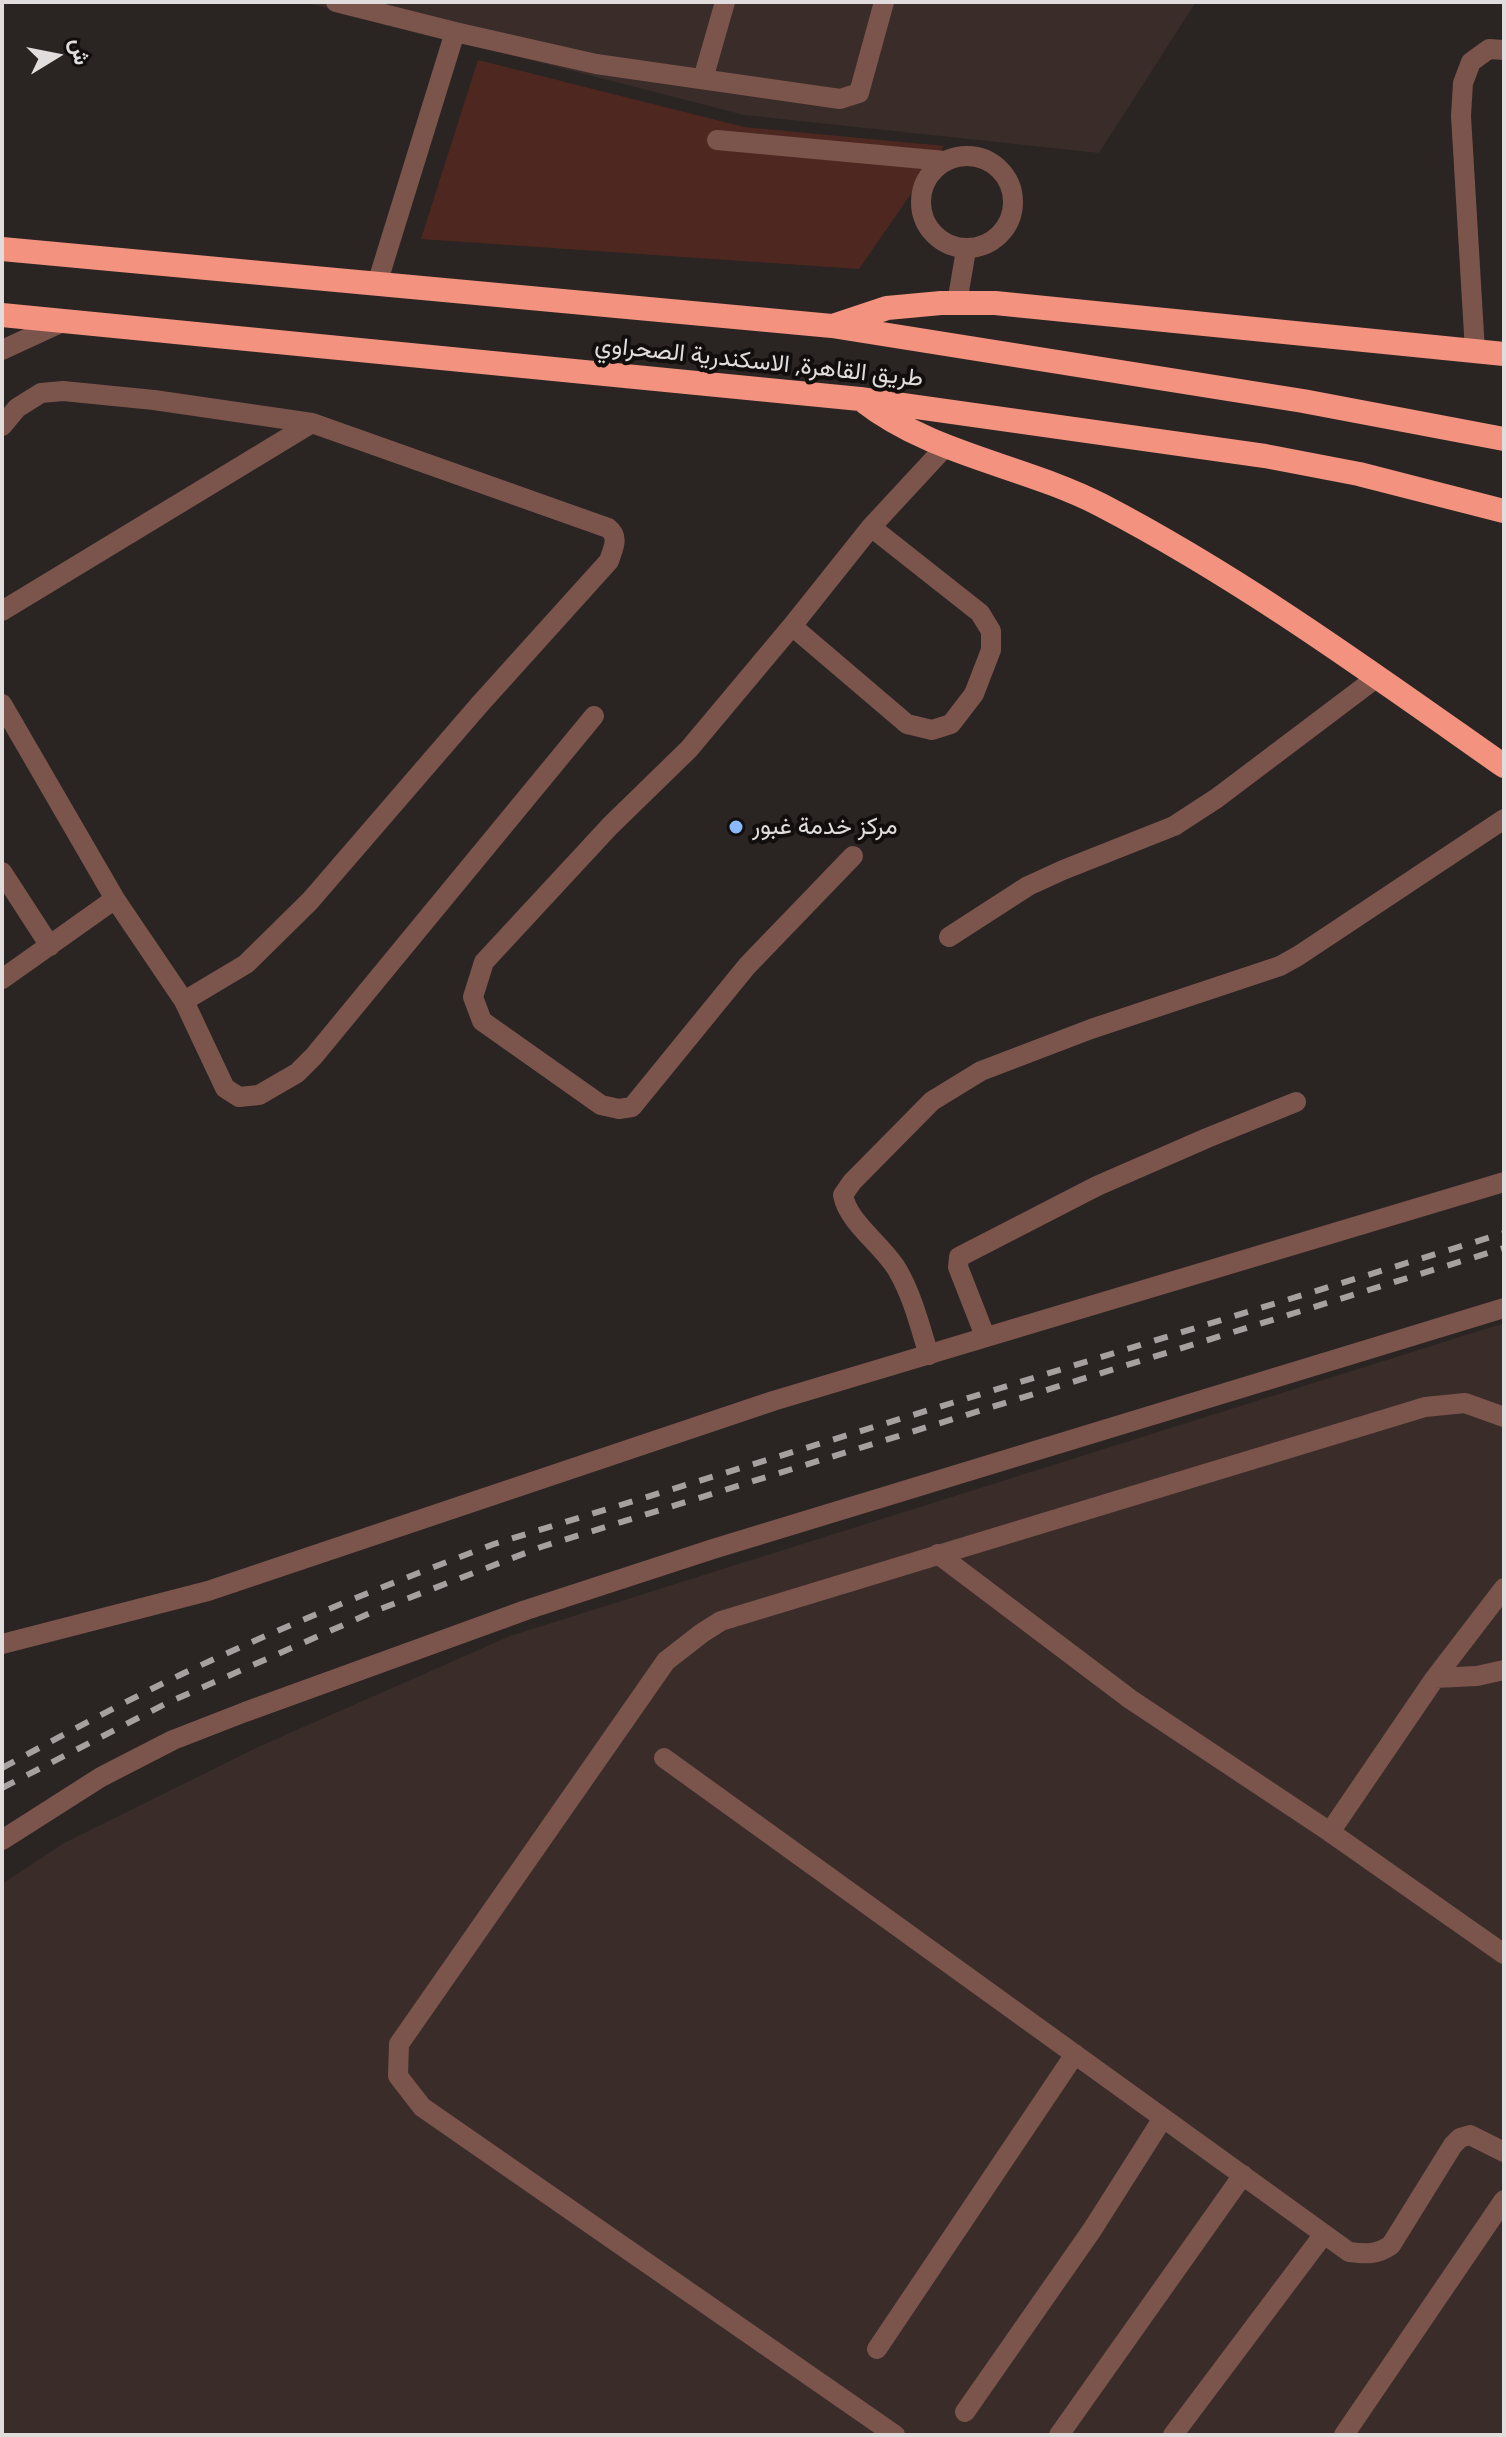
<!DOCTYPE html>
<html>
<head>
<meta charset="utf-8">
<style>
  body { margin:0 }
  #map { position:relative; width:1506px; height:2437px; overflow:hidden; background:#2a2422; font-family:Figtree,Vazirmatn,sans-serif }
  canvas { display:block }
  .frame { position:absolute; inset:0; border:4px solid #e1dddc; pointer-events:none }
  .north { position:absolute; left:16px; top:16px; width:80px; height:80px; -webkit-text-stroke:6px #110e0d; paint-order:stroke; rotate:80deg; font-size:22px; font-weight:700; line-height:32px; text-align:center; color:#e1dddc }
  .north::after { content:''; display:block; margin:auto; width:28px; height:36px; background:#e1dddc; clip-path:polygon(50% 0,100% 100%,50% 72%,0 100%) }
</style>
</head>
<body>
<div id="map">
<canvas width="1506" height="2437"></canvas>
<div class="frame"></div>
<div class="north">ش</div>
</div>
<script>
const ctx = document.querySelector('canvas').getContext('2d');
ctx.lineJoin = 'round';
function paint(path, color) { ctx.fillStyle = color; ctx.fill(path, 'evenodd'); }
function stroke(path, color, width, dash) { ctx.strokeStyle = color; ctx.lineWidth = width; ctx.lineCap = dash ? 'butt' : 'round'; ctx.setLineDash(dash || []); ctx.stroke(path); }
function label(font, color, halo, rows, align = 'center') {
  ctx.font = font + ' Figtree,Vazirmatn,sans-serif'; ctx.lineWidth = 8; ctx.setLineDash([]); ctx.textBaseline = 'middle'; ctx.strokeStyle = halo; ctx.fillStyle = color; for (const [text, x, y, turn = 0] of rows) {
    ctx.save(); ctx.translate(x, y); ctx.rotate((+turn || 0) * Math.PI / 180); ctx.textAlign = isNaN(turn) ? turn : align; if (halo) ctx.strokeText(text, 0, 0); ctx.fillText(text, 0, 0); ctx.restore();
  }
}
const built = new Path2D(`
  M304,2H1196L1099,153L744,115Z
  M1504,1323V2435H2V1884L64,1843L258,1747L510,1636Z`);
const green = new Path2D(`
  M478,60L744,127L944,146L859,269L421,239Z`);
const minor = new Path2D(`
  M336,2L455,32
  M703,79L725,2
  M717,140L945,161
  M921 202a46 46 0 1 1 92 0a46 46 0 1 1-92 0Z
  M377,284L455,32L596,64L840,99L859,93L884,2
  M957,303L966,250
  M2,350L65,321
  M1475,351L1461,116L1463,83L1471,62L1489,49L1504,50
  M2,426L17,408L41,393L63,391L154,400L312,423
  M871,527L980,613L991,631V650L974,694L951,724L932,730L907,724L792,626L871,527L946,446
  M2,611L312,423L608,528C620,537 613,548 609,561L480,704L310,901L246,964L184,1001L115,899L2,704
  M792,626L689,749L610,826L484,962L473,997L482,1021L601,1105L619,1109L632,1107L747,966L853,856
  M2,872L50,946
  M949,937L1028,886L1063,870L1174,826L1217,798L1376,678
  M2,979L115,899
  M184,1001L225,1088L239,1097L259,1095L297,1073L314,1056L594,716
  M985,1336L958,1267L959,1257L1097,1186L1207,1138L1296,1102
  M929,1355C920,1327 913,1297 898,1271C884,1246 848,1223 843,1195L852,1182L932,1101L981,1071L1091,1029L1280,966L1298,956L1504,819
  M938,1554L1130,1699L1330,1832
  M1504,1588L1435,1678L1330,1832L1504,1954
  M2,1644L208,1591L773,1401L1504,1182
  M1435,1678L1477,1676L1504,1670
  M664,1758L1349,2252C1366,2254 1377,2255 1391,2245L1453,2145L1460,2138L1470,2135L1504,2152
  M2,1840L101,1777L173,1740L245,1712L526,1610L713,1549L1504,1308
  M877,2349L1075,2054
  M965,2412L1092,2230L1163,2118
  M895,2435L422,2107L398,2076L399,2044L666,1661L702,1633L721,1621L1425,1407L1465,1403L1504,1417
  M1059,2435L1243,2175
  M1173,2435L1324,2234
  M1344,2435L1504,2200`);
const highway = new Path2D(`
  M2,249L832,326L1303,401L1504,439
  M2,315L860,399L1265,456L1359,474L1504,511
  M836,325L887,308L941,303H995L1504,354
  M862,400C932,455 1023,465 1101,505C1243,579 1373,674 1504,766`);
const rail = new Path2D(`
  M2,1768C61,1736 120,1704 180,1675C283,1626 388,1584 494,1544L1504,1233
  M2,1788L167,1703L375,1611L541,1547L1504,1248`);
const markers = [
  [736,827,8,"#8bbafc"]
];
const streetNames = [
  ["طريق القاهرة, الاسكندرية الصحراوي",759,362,6]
];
const poiNames = [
  ["مركز خدمة غبور",752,827]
];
paint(built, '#392c29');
paint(green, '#4e2820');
stroke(minor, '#7b544c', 20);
stroke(highway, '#f3927e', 24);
stroke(rail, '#a6a1a0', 6, [14, 14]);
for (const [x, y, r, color] of markers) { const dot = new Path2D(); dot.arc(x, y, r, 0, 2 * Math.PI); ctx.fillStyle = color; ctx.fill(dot); stroke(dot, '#110e0d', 3); }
label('24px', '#e1dddc', '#110e0d', streetNames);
label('24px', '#e1dddc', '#110e0d', poiNames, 'left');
</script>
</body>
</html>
